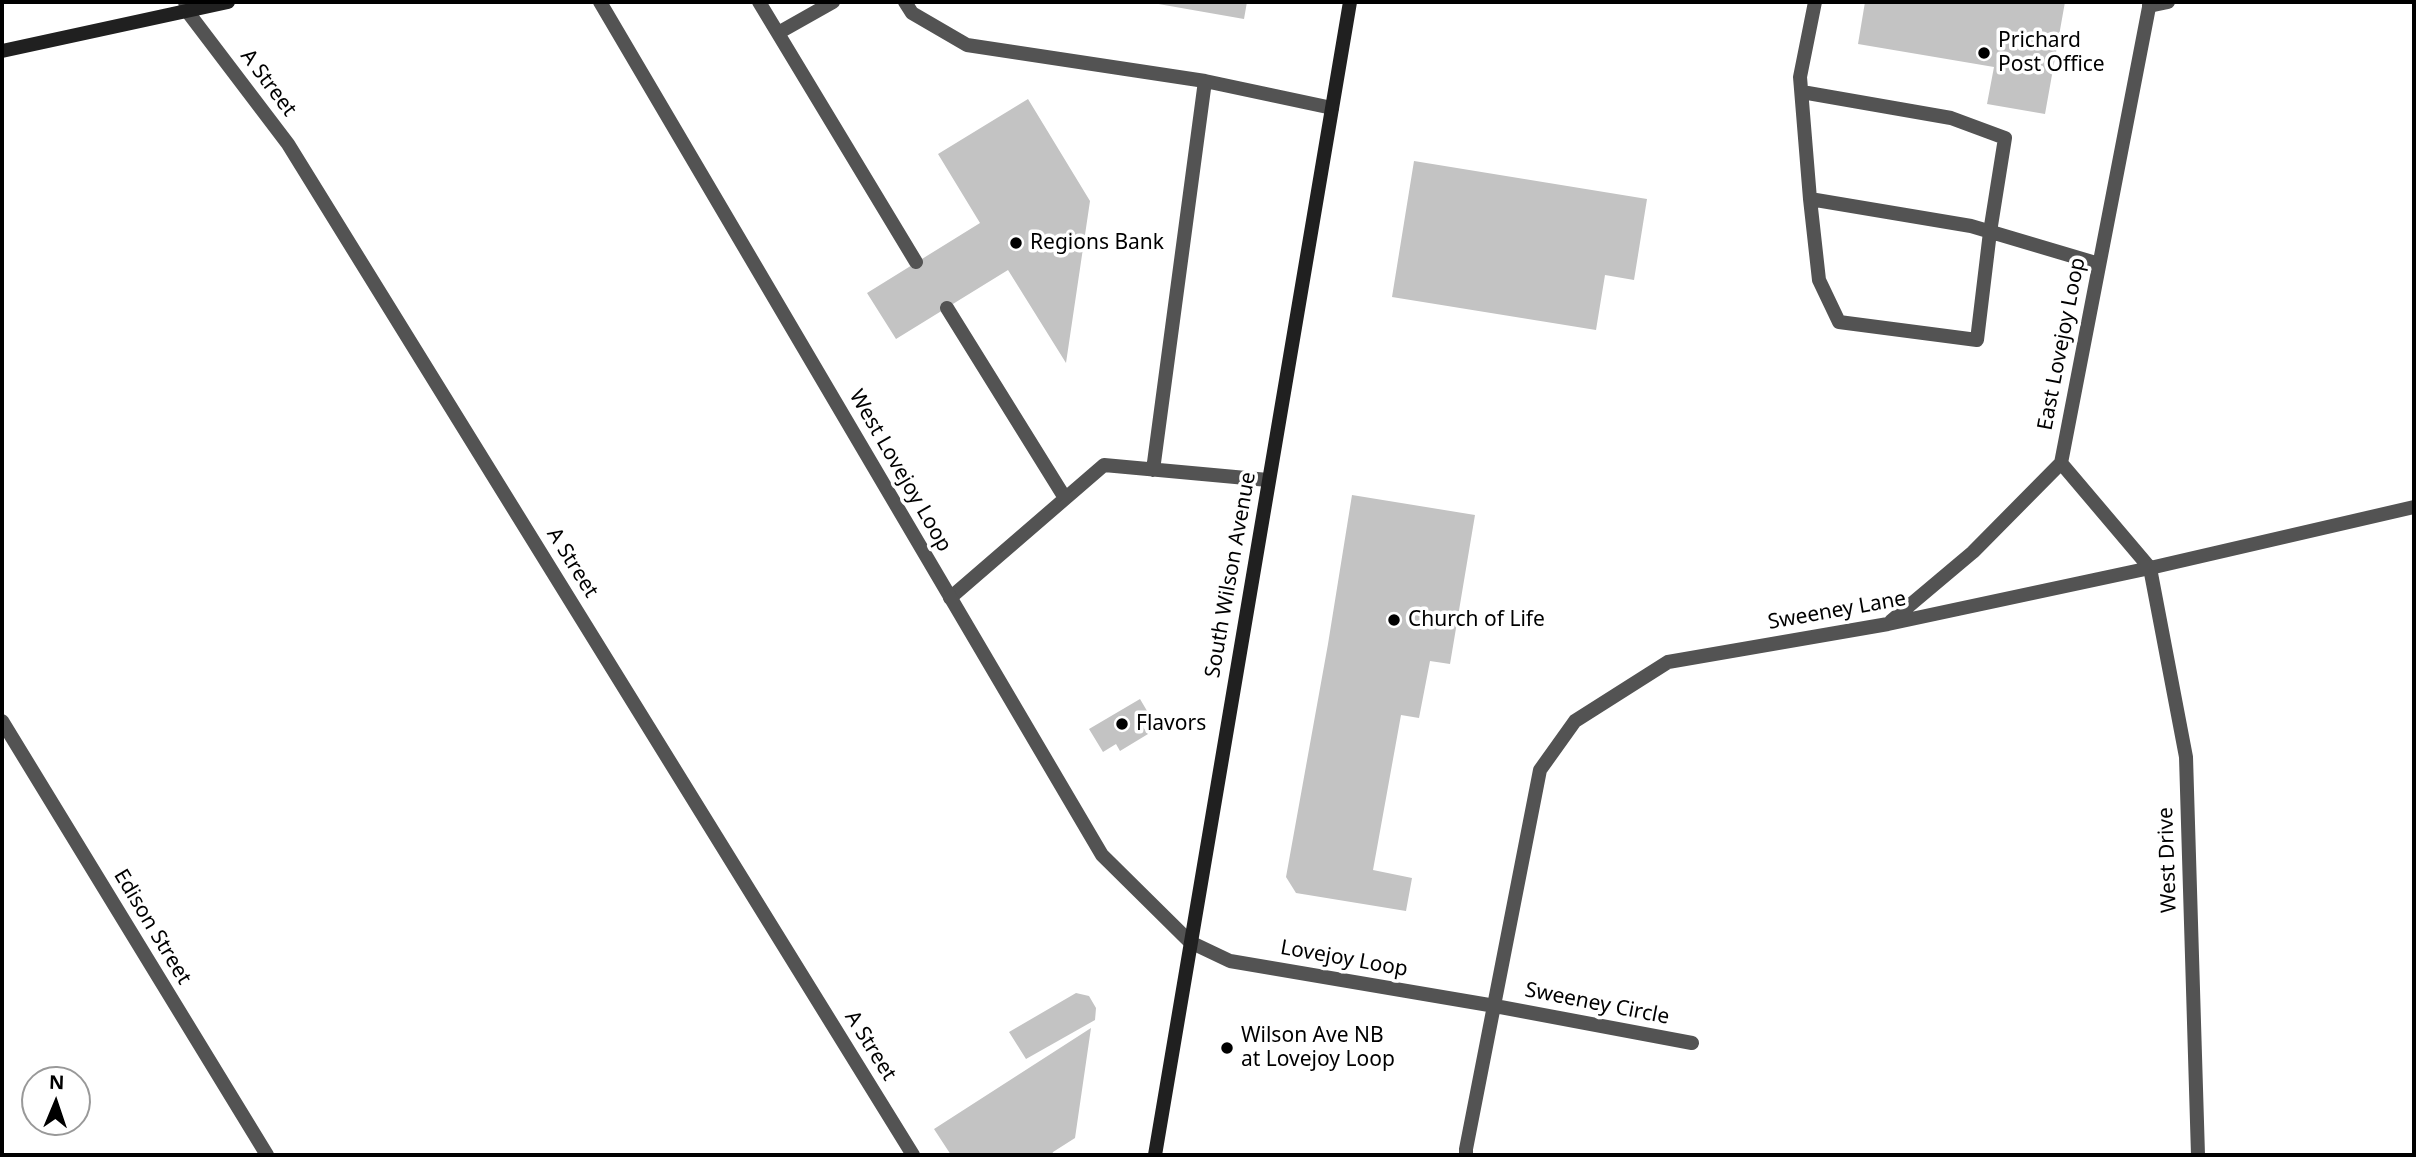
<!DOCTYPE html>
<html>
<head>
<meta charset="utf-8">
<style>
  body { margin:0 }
  #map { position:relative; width:2416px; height:1157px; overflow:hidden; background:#fff; font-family:"Noto Sans",sans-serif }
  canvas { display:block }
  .frame { position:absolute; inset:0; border:4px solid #000; pointer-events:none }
  .north { position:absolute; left:21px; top:1066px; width:70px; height:70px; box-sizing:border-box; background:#fff; border:2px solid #999; border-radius:50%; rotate:2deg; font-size:19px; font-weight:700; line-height:28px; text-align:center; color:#000 }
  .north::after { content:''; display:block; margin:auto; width:24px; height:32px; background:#000; clip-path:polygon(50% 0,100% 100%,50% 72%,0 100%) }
</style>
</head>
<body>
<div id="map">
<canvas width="2416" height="1157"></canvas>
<div class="frame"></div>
<div class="north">N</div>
</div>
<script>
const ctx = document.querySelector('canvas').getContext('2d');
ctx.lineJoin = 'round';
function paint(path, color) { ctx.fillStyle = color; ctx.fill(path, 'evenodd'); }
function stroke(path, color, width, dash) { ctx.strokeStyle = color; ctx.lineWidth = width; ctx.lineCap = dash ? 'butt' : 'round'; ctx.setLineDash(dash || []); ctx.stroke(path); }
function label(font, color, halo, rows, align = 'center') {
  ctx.font = font + ' "Noto Sans",sans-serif'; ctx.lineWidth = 7; ctx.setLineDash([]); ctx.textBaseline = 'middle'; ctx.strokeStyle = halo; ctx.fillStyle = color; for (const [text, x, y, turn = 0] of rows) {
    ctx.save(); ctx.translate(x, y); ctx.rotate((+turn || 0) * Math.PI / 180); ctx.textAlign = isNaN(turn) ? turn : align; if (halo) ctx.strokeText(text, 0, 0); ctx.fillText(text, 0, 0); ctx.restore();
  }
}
const building = new Path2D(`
  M1147,2H1247L1244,19Z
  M1865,2H2065L2045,114L1987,104L1994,67L1858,44Z
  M1028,99L1090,201L1066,363L1008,270L896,339L867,293L980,223L938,154Z
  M1414,161L1647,199L1634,280L1605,275L1596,330L1392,297Z
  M1352,495L1475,515L1450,664L1430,661L1419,718L1401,715L1373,870L1412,878L1406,911L1296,893L1286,877L1328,644Z
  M1140,699L1153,721L1143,727L1148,734L1120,751L1116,744L1103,752L1089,729Z
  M1076,993L1089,996L1096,1008L1095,1020L1026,1059L1009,1032Z
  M1091,1028L1075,1138L1053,1152L1052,1155H951L934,1129Z`);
const lane = new Path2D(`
  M759,2L916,262
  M905,2L912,13L967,45L1205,81L1332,108
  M1815,2L1800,77L1810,199L1971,226L2099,264
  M2149,6L2168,2
  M778,33L833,2
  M1802,92L1951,118L2005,138L1990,232L1977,340L1839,322L1819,280L1810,199
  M947,308L1065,498
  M1153,470L1205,81
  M950,598L1104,465L1268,480`);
const street = new Path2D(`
  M185,2L187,11L288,144L913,1155
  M600,2L1102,855L1190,942L1230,961L1495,1006L1692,1043
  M2061,463L2150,568L2186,757L2198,1155
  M1891,621L1973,552L2061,463L2150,2
  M2,721L267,1155
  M1466,1155V1149L1540,770L1575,721L1668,662L1888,624L2150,568L2414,507`);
const secondary = new Path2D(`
  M2,51L228,2
  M1155,1155L1350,2`);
const markers = [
  [1984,53,7,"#000"],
  [1016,243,7,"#000"],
  [1394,620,7,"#000"],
  [1122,724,7,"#000"],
  [1227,1048,7,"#000"]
];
const poiNames = [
  ["Prichard",1998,41],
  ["Post Office",1998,65],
  ["Regions Bank",1030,243],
  ["Church of Life",1408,620],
  ["Flavors",1136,724],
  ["Wilson Ave NB",1241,1036],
  ["at Lovejoy Loop",1241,1060]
];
const streetNames = [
  ["A Street",268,83,53],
  ["East Lovejoy Loop",2062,344,-79],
  ["West Lovejoy Loop",900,471,60],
  ["A Street",572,563,58],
  ["South Wilson Avenue",1231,575,-80],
  ["Sweeney Lane",1837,611,-10],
  ["West Drive",2168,860,-92],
  ["Edison Street",152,927,59],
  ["Lovejoy Loop",1344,959,10],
  ["Sweeney Circle",1597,1004,11],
  ["A Street",870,1046,58]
];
paint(building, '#c3c3c3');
stroke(lane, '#535353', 14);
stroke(street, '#535353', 14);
stroke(secondary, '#202020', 14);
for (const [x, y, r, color] of markers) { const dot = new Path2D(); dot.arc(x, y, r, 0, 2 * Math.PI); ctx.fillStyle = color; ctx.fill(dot); stroke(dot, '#fff', 2.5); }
label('21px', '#000', '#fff', poiNames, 'left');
label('21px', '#000', '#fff', streetNames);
</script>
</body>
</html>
